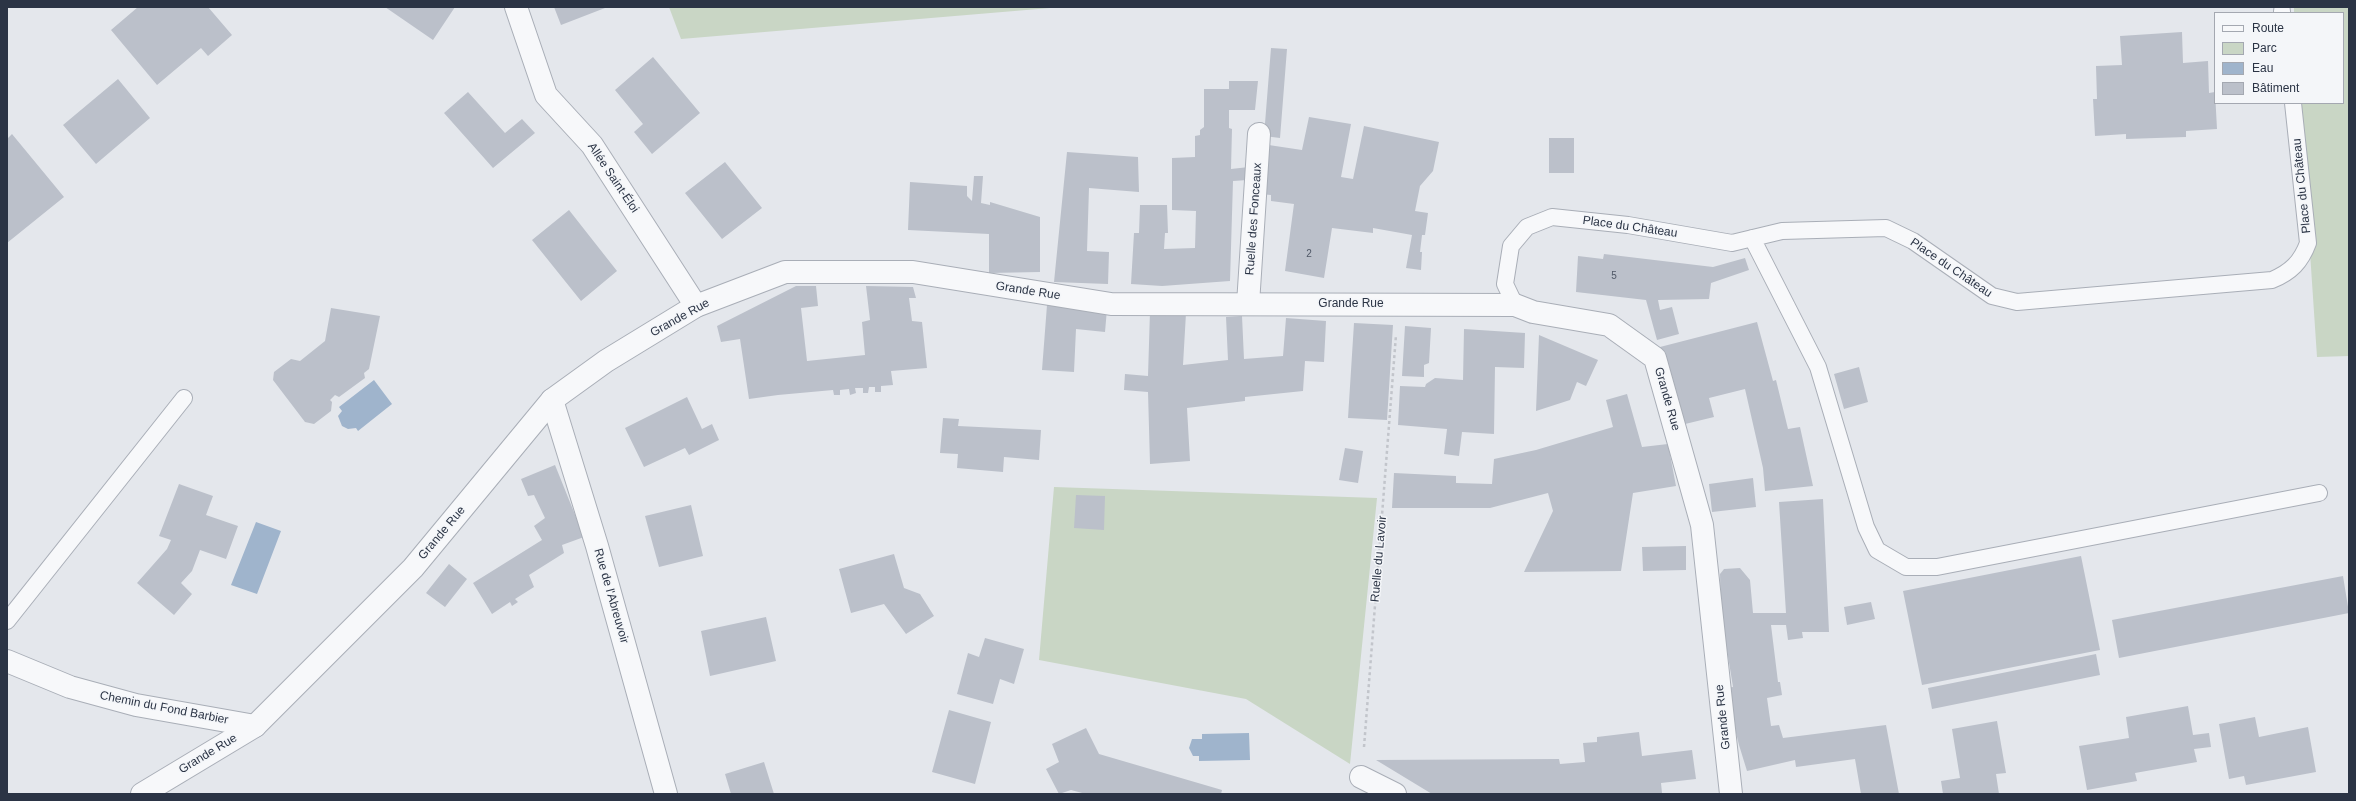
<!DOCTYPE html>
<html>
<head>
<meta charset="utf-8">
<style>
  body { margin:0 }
  #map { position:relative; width:2356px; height:801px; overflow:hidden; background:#e4e7ec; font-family:Helvetica,sans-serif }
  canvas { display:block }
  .frame { position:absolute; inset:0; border:8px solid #2b3445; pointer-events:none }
  .legend { position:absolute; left:2214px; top:12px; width:130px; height:92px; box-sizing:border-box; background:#f4f6f9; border:1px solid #a4a8b1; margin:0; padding:5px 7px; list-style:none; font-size:12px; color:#2b3445 }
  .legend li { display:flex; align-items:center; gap:8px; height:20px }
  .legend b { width:20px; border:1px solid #a4a8b1 }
</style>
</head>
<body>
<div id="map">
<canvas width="2356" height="801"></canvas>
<div class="frame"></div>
<ul class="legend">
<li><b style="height:5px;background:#f7f8fa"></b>Route</li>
<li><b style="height:11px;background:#c9d6c5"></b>Parc</li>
<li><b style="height:11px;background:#9fb4cc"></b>Eau</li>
<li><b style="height:11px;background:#bbc0ca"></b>Bâtiment</li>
</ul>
</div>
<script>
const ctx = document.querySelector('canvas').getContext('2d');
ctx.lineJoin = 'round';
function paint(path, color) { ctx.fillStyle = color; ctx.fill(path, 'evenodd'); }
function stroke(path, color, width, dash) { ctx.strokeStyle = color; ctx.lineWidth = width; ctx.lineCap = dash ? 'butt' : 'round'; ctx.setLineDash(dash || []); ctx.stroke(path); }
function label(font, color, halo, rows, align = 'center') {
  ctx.font = font + ' Helvetica,sans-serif'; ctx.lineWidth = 3; ctx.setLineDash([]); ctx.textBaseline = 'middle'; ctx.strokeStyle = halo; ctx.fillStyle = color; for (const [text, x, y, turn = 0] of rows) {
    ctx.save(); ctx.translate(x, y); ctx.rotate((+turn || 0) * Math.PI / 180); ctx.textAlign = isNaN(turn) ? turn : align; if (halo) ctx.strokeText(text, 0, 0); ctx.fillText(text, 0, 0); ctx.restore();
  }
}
const green = new Path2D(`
  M669,7H1062L681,39Z
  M2294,7H2349V356L2317,357L2300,103H2343V13H2294Z
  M1054,487L1377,498L1350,764L1246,699L1039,660Z`);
const water = new Path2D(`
  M374,380L392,404L358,431L356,428L348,429L342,426L338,416L342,411L339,407Z
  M256,522L281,531L257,594L231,585Z
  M1249,733L1250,760L1199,761V756H1193L1189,748L1192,739H1202V734Z`);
const building = new Path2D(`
  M138,7H208L232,35L208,56L201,48L157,85L111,30Z
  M385,7H455L433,40Z
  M554,7H605V8L561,25Z
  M2182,32L2183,63L2208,61L2209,93L2215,92L2217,129L2186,131V137L2126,139V134L2095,136L2093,99H2097L2096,66L2122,65L2120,36Z
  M1271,48L1287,49L1280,138L1264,136Z
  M653,57L700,113L652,154L634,132L643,124L615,90Z
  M118,79L150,118L96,164L63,125Z
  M1229,81H1258L1255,110H1229V128L1232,129L1231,169L1249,167L1248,180L1233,181L1230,281L1162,286L1131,284L1134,233H1139L1140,205H1167L1168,233H1165L1164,249L1195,248L1196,211L1172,210V158L1195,157V136L1200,135V130L1204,127V89H1229Z
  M468,92L505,133L522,119L535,133L493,168L444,113Z
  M1309,117L1351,124L1341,177L1353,179L1364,126L1439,142L1433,171L1420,186L1415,211L1428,213L1425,235H1422L1420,252H1422L1421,270L1406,268L1412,235L1373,228V233L1332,228L1324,278L1285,271L1294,204L1271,201V195L1259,194L1262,144L1302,150Z
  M12,134L64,197L7,243V139Z
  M1549,138H1574V173H1549Z
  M1067,152L1138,157L1139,192L1089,188L1087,251L1109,252L1108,284L1054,282Z
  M725,162L762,208L722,239L685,193Z
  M974,176H983L981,203L990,205V202L1040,217V272L989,273V234L908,230L910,182L967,186V196L972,201Z
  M569,210L617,271L581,301L532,240Z
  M1604,254L1713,267L1745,258L1749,270L1711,283L1709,299L1658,300L1660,310L1672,307L1679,334L1657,340L1646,300L1576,292L1578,256L1603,259Z
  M796,286H816L818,306L801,308L807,361L865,355L862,322L870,320L866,286L913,287L916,298H909L912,321L922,322L927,368L891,371L893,385L881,386V392H875V387H869L868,393H863V388H855L856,393L850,395L849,389L840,390V395H834L833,390L778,395L749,399L740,339L721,342L717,326Z
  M1047,305L1107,309L1105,332L1076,329L1074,372L1042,370Z
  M331,308L380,316L369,369L364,373L365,378L339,397L335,395L330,400L332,402L331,411L314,424L305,422L273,380L274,372L291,359L300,361L325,341Z
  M1150,311L1186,313L1183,365L1228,360L1226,317L1242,316L1244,359L1283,356L1286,318L1326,321L1324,362L1305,361L1303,391L1245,397V401L1187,408L1190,461L1150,464L1148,392L1124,390L1125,374L1148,376Z
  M1757,322L1773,381L1776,380L1788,429L1800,427L1813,486L1765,491L1763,468L1745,389L1709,398L1714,417L1681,425L1660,347Z
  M1354,323L1393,325L1387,420L1348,418Z
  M1405,326L1431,328L1429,363L1424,365V377L1402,376Z
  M1464,329L1525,333L1524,368L1495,367L1494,434L1462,432L1459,456L1444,454L1447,429L1398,425L1400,386L1425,387L1426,384L1435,378L1463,380Z
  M1539,335L1598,360L1586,386L1577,382L1570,400L1536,411Z
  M1859,367L1868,402L1844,409L1834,374Z
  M1627,394L1642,447L1668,444L1676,486L1633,493L1621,571L1524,572L1553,511L1548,493L1490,508H1392L1394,473L1456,476V483L1492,484L1494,459L1536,450L1613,427L1606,400Z
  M687,397L702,429L712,424L719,440L689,455L685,448L644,467L625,428Z
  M943,418L959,419L958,426L1041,430L1039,460L1004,457L1003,472L957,468L958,454L940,453Z
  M1345,448L1363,451L1358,483L1339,480Z
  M555,465L584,537L562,545L564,553L529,575L534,587L515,599L518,602L512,606L510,602L492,614L473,583L542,540L534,526L545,518L534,495L528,496L521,479Z
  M1753,478L1756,507L1712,512L1709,484Z
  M179,484L213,496L206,515L238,526L226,559L200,550L192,571L181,583L192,594L174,615L137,583L167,549L171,540L159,536Z
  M1076,495L1105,496L1104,530L1074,528Z
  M1823,499L1829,632H1802L1803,638L1788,640L1786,625H1771L1778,682H1780L1782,695L1767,698L1771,726L1779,725L1783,738L1886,725L1899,794H1861L1855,759L1796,767L1795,760L1747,771L1739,745L1725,688L1733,687L1721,613L1720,574L1724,569L1740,568L1750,580L1753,613H1786L1779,502Z
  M691,505L703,556L659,567L645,516Z
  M1686,546V570L1643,571L1642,547Z
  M894,554L904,588L920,594L934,616L906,634L884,604L851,613L839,569Z
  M2081,556L2100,650L1922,685L1903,591Z
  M449,564L467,579L445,607L426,593Z
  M2343,576L2349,613L2119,658L2112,620Z
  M1871,602L1875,619L1847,625L1844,607Z
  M766,617L776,661L710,676L701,631Z
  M985,638L1024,649L1014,684L1000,679L993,704L957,694L968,653L979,657Z
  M2096,654L2100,675L1932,709L1928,688Z
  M2188,706L2193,735L2209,733L2211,747L2194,749L2197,762L2135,773L2137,781L2087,790L2079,746L2129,738L2126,717Z
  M949,710L991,722L975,784L932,772Z
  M2255,717L2259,737L2308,727L2316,772L2246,785L2244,776L2229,779L2219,724Z
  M1997,721L2006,773L1996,774L1999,794H1943L1941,781L1960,778L1952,729Z
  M1086,728L1099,754L1222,790L1221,794H1086L1071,790L1059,794L1046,769L1059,762L1052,744Z
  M1639,732L1642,756L1692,750L1696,779L1661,783L1662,793L1640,794H1432L1376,760L1559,759L1560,764L1585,762L1583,743L1597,742V737Z
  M764,762L774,794H731L725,774Z`);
const path = new Path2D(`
  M1364,747L1396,335`);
const service = new Path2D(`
  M2282,11V13
  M1752,238L1818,367L1866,527L1877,550L1906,567H1937L2319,493
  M1515,305L1505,284L1511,246L1527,227L1552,217L1628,225L1732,243L1782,231L1886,228L1913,241L1992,296L2017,302L2272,280C2291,272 2301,262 2308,243L2293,103
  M7,621L184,398`);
const minor = new Path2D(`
  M516,7L546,95L592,145L696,306
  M1248,304L1259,134
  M552,400L597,546L666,794
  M7,661L70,687L136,705L255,726
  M1361,777L1395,794`);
const tertiary = new Path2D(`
  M142,794L255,726L413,568L552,400L606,361L696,306L785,272H913L1111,304L1515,305L1533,312L1609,325L1655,358L1702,525L1731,794`);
const numberNames = [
  ["2",1309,254],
  ["5",1614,276]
];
const streetNames = [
  ["Allée Saint-Éloi",613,178,56],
  ["Place du Château",2302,186,-96],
  ["Ruelle des Fonceaux",1254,219,-86],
  ["Place du Château",1630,227,8],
  ["Place du Château",1951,268,34],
  ["Grande Rue",1028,291,9],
  ["Grande Rue",1351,304],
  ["Grande Rue",680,318,-29],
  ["Grande Rue",1667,399,74],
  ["Grande Rue",442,533,-50],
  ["Ruelle du Lavoir",1379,559,-85],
  ["Rue de l'Abreuvoir",611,596,74],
  ["Chemin du Fond Barbier",164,708,11],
  ["Grande Rue",1723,717,-96],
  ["Grande Rue",208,754,-31]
];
paint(green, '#c9d6c5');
paint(water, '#9fb4cc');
paint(building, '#bbc0ca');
stroke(service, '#a9aeb7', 18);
stroke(minor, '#a9aeb7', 24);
stroke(tertiary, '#a9aeb7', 24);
stroke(path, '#c2c5cb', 2.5, [3, 3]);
stroke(service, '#f7f8fa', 16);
stroke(minor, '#f7f8fa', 22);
stroke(tertiary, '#f7f8fa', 22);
label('10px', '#4f5766', null, numberNames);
label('12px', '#2b3445', '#f4f6f9', streetNames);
</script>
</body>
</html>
